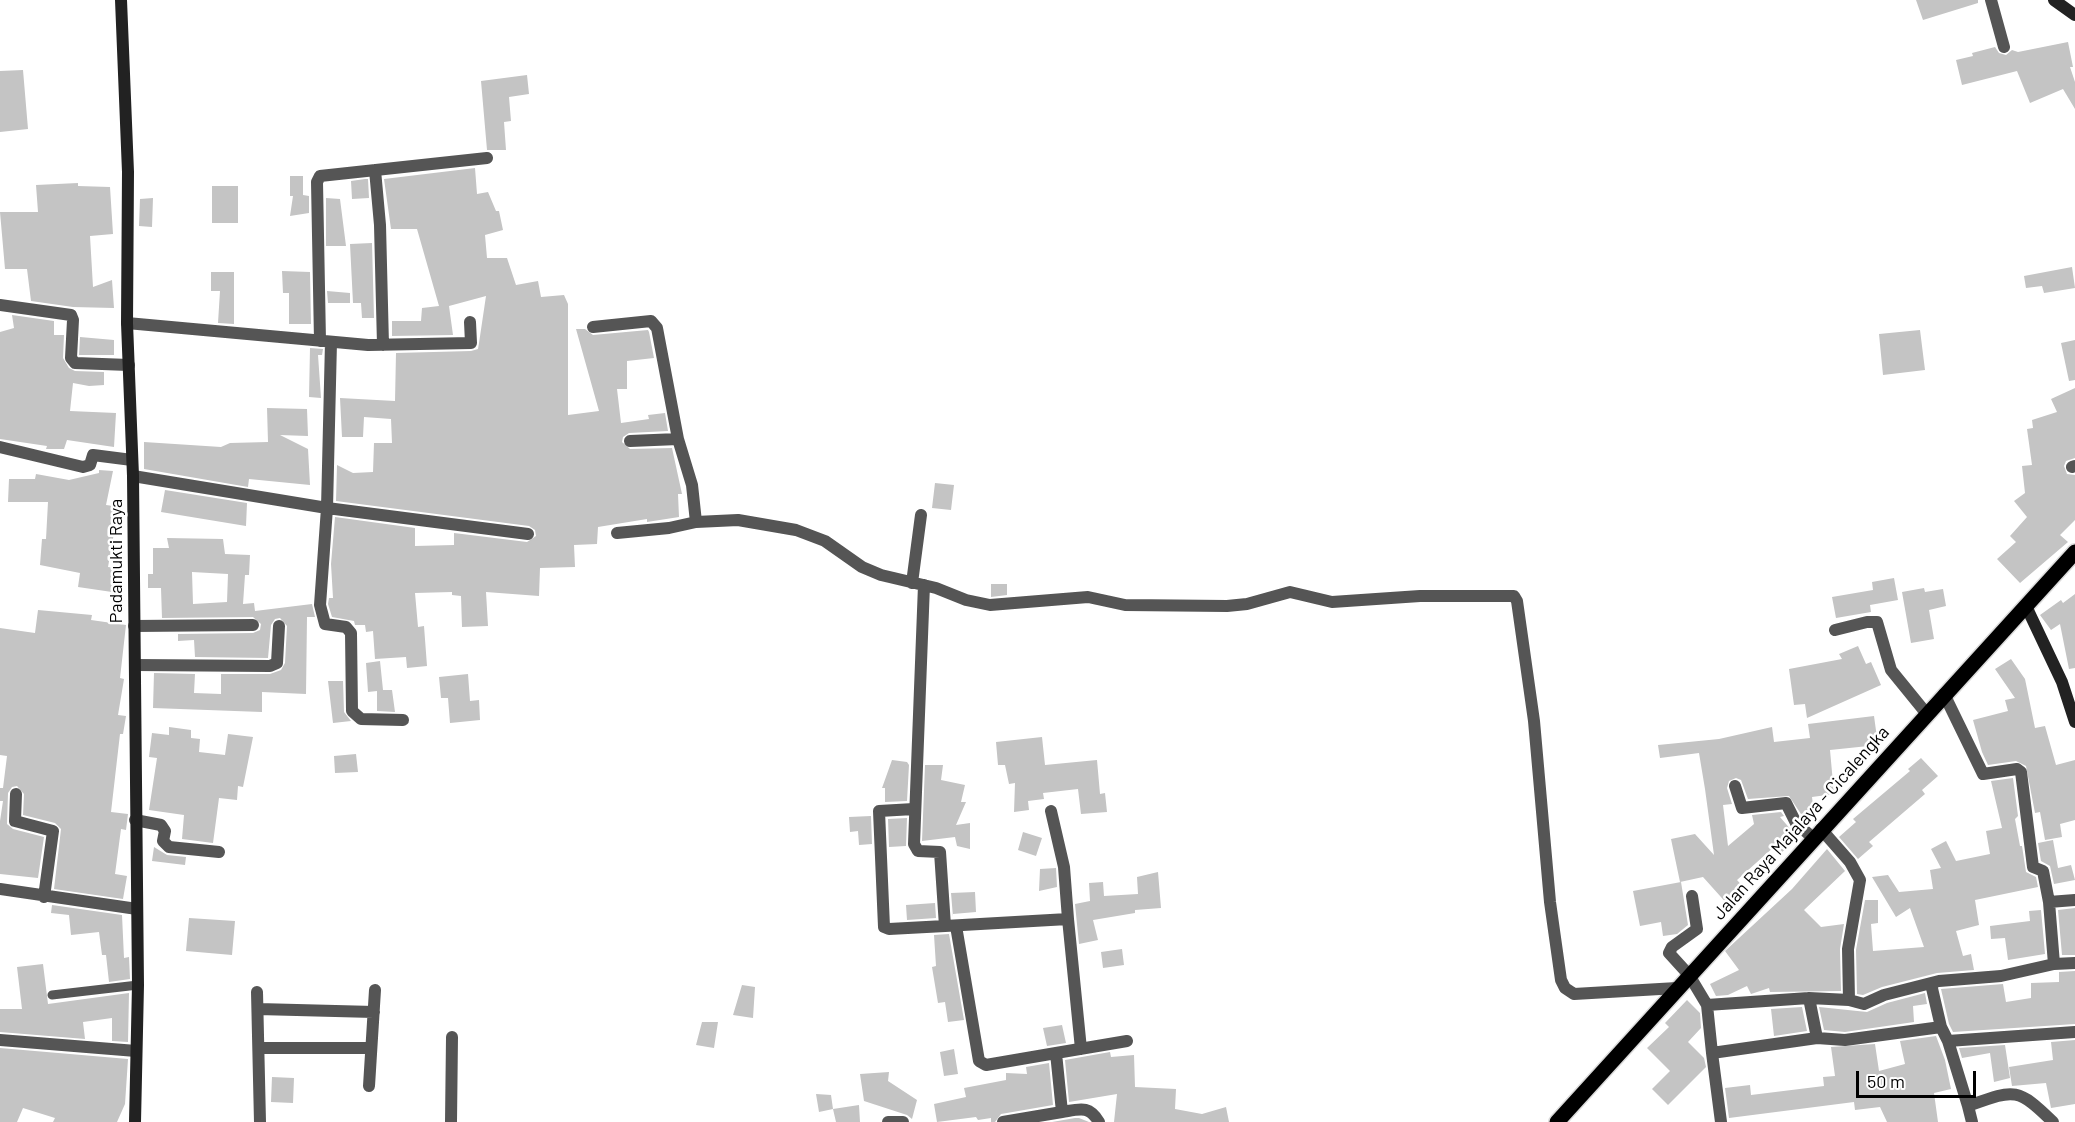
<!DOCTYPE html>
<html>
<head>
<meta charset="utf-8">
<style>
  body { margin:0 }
  #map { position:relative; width:2075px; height:1122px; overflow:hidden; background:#fff; font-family:Barlow,sans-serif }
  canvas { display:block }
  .scale { position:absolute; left:1856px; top:1071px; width:120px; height:27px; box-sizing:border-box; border:3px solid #000; border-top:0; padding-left:8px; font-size:18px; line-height:21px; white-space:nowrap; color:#000; -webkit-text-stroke:4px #fff; paint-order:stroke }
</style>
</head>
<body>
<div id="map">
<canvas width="2075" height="1122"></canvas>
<div class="scale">50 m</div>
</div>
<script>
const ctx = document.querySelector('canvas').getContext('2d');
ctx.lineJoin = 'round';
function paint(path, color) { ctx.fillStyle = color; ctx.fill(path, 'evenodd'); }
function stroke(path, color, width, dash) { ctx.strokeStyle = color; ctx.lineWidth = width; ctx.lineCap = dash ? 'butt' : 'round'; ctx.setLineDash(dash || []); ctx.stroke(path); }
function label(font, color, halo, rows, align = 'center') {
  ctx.font = font + ' Barlow,sans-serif'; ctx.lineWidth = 5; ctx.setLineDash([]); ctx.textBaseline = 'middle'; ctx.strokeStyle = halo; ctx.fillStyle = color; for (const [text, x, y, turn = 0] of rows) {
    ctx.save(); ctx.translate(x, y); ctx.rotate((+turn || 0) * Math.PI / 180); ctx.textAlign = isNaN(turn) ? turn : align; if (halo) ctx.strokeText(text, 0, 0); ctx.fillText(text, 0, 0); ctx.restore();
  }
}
const building = new Path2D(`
  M1916,0H1978V3L1923,20Z
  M2068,42L2073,67H2070L2075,82V109L2063,89L2030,103L2017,71L1962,85L1956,60L1973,56L1972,53L1995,47L1999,53L2006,55L2012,50L2018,52Z
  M23,70L28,129L0,132V71Z
  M527,75L529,94L509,97L511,121L504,122L506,150H487L481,81Z
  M475,168L477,194L488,192L496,211H499L503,230L485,235L487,258H507L516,285L538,281L541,297L564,295L568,304V415L599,411L576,329H585L593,335L648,330L649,332L654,358L627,361V389H617L621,423L649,419L648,415L665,413L668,431L629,433L623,437L622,442L630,449L672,448L682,494H678L679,517L647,522V519L598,527L597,544L574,545L575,567L540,568L539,596L486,592L488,626L462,627L461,596L452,595V592L415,593L418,627L424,626L427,666L407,668L406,657L375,659L373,631L366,632L365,625H355L354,621L332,617L328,604L329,598H333L331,564L335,517L415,528V546L454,545V533L527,542L536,536L535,530L529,526L336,501L337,465L353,473L373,472L374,443H392L391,419L364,417L363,437H342L340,398L395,401L396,353L471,351L478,349L479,343L486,296L449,306L453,335L392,336V321H421L422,308L439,306L417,229H391L384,179Z
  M290,176H303V195L309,196V213L290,216L293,196H290Z
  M365,179H368L369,198L352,199L351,181Z
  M78,183V186L110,187L113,234L90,236L93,287L112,280L114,308L73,307L31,301L27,269H5L0,212H38L36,185Z
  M212,186H238V223H212Z
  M153,198L152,227L139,226L140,199Z
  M326,198L340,199L346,246H326Z
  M372,243L374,318H362L361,303H353L350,244Z
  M2072,267L2075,288L2044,293L2042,286L2026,288L2024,276Z
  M282,271L310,272L311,324H289V293H283Z
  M211,272H234V324L218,323L220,291H211Z
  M327,291L350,293V303H328Z
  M12,315L54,321V335H64L63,358L69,368L75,371L104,372V385L89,386L73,383L70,411L116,413L114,447L67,440L64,449H46L47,446L0,439V332L14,328Z
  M1920,330L1925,370L1883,375L1879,334Z
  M80,337L114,340V355H79Z
  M2075,340V380L2069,381L2061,343Z
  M310,348L323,349L322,355H318L321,398L309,397Z
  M2075,388V458L2066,461L2064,466L2067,474L2075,475V520L2060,535L2068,542L2020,583L1997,559L2016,542L2010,536L2027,517L2014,501L2025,493L2022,466L2032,465L2027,429L2033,428L2032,420L2057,412L2051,399Z
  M267,408L307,409L308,436L280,435L308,449L310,485L249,479L248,487L144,469V442L221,447L230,443L268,442Z
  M99,470L113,471L106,505L121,507L120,534L114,533L108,567L116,568L112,592L78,587L80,573L40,565L42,539H46L48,502H8L9,479H35L36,474L69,480L99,473Z
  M935,483L954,485L951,510L932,508Z
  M165,490L247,503L246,526L161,512Z
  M167,538L223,539L225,554L250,555L249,575H245L243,604L254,603L255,611L312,604L315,617H307L306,694L262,692V712L153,708L154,673L195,674L194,693L221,694V674H270L281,670L285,663L287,626L280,618L275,619L271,625L268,658L195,657L194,640L178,641V634L253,633L260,630L261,624L253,617L162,618L161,588H148V574H153V548H169ZM192,572L228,574L227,602L193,604Z
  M1894,578L1898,600L1870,605L1871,612L1836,618L1832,597L1873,590L1872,582Z
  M991,584H1007V595L991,597Z
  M1924,588L1925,592L1943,589L1946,606L1929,610L1934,639L1911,643L1902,592Z
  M2075,594V668L2069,669L2060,624L2051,630L2040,615L2061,600L2063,603Z
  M38,610L92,615L91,620L126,625L120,678L124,679L118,715L126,716L123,734H120L111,812L128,814L126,830L121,829L115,874L127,876L123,899L54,889L61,829L55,823L23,815L24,794L17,786L12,787L8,793L7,824L13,829L44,837L38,878L0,874V821L3,801H0V788H3L7,756L0,755V628L35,633Z
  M1858,646L1866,664L1871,662L1881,685L1807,718L1805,704L1794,705L1789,669L1842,659L1839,654Z
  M2011,659L2025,679L2035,728L2045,726L2056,765L2075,760V820L2060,824L2062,837L2045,840L2040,812L2035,813L2026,766L2016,761L1988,765L1982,752L1973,720L2008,711L2005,700L2015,698L1995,669Z
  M380,661L383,690H392L395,712L377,711V691L368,692L366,663Z
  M468,674L470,701L479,700L480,720L450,723L448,698H441L439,677Z
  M328,681H343L344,712L351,721L333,723Z
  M1874,716L1878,745L1830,750L1834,794L1812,797L1814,813L1801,814L1789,796L1748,799L1741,780L1736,778L1729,781L1727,788L1732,804L1723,805L1728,846L1754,824L1752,815L1781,812L1784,816L1780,817L1798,838L1781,853L1775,846L1737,880L1747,891L1729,906L1703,877L1680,882L1671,839L1695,834L1714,855L1705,789L1699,753L1660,758L1658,745L1719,739L1772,727L1774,742L1810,738L1808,724Z
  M169,727L191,730V738L200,739L199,752L225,755L228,734L253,737L243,787L238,786L237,800L219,798L213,843L182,839L184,815L149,810L157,758L149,757L152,733L169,735Z
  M1042,737L1045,765L1097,760L1100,794L1105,793L1107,812L1081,814L1078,789L1043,793L1044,799L1028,801L1029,810L1014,812L1015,783L1009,784L1005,765H998L996,742Z
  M356,754L358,772L335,773L334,756Z
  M1921,758L1938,776L1922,790L1925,794L1869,842L1873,846L1858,859L1839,837L1856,822L1853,819L1910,771L1908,769Z
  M892,760L907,762L909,765L907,801L885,802V788H882Z
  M925,765H943L941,780L965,785L961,802H966L956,825L970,823V849L957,846L955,837L922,841Z
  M2013,778L2018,816L2015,819L2020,846H2022L2026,872L2036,877L2038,887L1975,900L1979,925L1956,931L1963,956L1971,954L1974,970L1937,973L1882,987L1863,995L1857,994L1856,950L1865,900H1878V923L1871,924L1873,951L1924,947L1910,908L1896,917L1872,877L1888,875L1899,892L1933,889L1930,870L1941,868L1931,849L1946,841L1956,861L1990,854L1986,831L2002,828L1991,781Z
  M871,816L872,844L859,845L858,831L850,832L849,817Z
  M907,818L906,846L889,847L888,819Z
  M1023,832L1042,838L1036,856L1018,850Z
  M2053,840L2058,868L2071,865L2075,880L2054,884L2050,866L2041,861L2038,843Z
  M154,847L167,855L186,857L185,865L152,861Z
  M1827,849L1845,871L1804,910L1821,927L1844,924L1840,949L1841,991L1770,992L1769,988L1751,994L1747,986L1728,995L1716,996L1710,984L1739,970L1725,951L1792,889Z
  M1056,868L1057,887L1039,891L1040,869Z
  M1158,872L1161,908L1135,910V913L1093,920L1098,940L1079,944L1075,904L1090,901L1089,883L1103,882L1104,896L1138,894L1137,877Z
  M1681,882L1688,925L1677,934L1663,936L1661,922L1640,926L1633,891Z
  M975,892L976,912L953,914V917L951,893Z
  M935,903L936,918L907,920L906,905Z
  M52,905L122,915L124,958L129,957L130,979L109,982L106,955H102L99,932L71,935L69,915L51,913Z
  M2075,908V955H2062L2058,910Z
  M2041,910L2045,954L2008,960L2005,938L1991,939L1990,926L2030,921L2029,911Z
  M189,918L235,921L232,955L186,951Z
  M949,934L964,1020L948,1022L945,1002L938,1003L932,967L936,966L934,935Z
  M1122,949L1124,965L1103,968L1101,952Z
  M43,964L48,1004L129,993L128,1042L112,1041V1018L83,1022L85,1039L0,1032V1009H22L17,967Z
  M2075,971V1024L1953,1032L1949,1024L1941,989L2003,984L2006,1002L2031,998V983L2059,982V972Z
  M742,985L755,987L753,1018L733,1015Z
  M1925,993L1927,1004L1913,1006L1914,1022L1845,1032L1824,1030L1819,1007L1867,1012L1887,1003Z
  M1687,1000L1700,1013L1701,1028L1688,1042L1704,1058L1706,1067L1668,1105L1652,1089L1670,1071L1647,1048L1669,1027L1665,1023Z
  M1802,1007L1807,1031L1774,1036L1771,1009Z
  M702,1022H718L714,1048L696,1045Z
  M1062,1025L1066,1043L1047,1046L1043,1028Z
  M1936,1036L1945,1060L1951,1089L1934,1093L1938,1122H1887L1880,1107L1855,1110L1854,1102L1729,1118L1725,1088L1750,1085L1751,1095L1824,1086L1823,1077L1835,1076L1831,1047L1875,1044L1879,1071L1905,1064L1900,1041Z
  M2075,1040V1104L2051,1108L2046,1083L2012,1086L2009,1067L2053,1060L2051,1042Z
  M2005,1045L2010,1078L1994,1082L1990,1053L1962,1058L1959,1048Z
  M0,1048L128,1059L125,1104L117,1122H53L55,1118L23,1108L17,1122H0Z
  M954,1049L958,1074L944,1076L940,1052Z
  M1110,1052L1111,1057L1134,1055L1135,1087L1176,1089L1175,1109L1202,1114L1226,1107L1229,1122H1114L1117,1094L1069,1102L1065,1060Z
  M1049,1063L1053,1105L1001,1114L995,1122H991V1118L978,1120L976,1117L937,1122L934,1104L966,1097L964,1088L1006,1080V1073L1027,1074L1026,1067Z
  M889,1072L888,1081L917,1100L912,1119L907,1115L864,1101L860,1074Z
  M272,1077L294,1078L293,1103L271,1102Z
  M816,1094L831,1095L833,1109L819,1112Z
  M859,1105L860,1122H836L833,1109Z
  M1079,1118L1089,1122H1052L1075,1118Z`);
const lane = new Path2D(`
  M52,995L138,985`);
const street = new Path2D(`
  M1991,0L2004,47
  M375,170L380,225L383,345
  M0,305L71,315L73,320L71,358L75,363L129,365
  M127,323L368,345L471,343L470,322
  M593,327L651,321L657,328L678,439
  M320,341L317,182L320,176L487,158
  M630,441L678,439L692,485L696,522
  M0,447L83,467L90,465L93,455L132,460
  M2072,467L2075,466
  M133,476L327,508L331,342
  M617,533L669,528L696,522L738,520L796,530L825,541L862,567L881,575L936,588L966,600L990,605L1088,597L1125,605L1227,606L1247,604L1290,592L1332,602L1420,596H1514L1517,601L1534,721L1550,902L1561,980L1565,988L1574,994L1677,988
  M912,583L921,515
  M924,585L914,844L918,851L940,852L945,926L1068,919L1064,867L1051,811
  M134,626L253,625
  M1835,630L1867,622H1877L1891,670L1926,713
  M135,665L270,666L277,663L279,626
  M1944,694L1983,774L2017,769L2021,772L2033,867L2043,871L2049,902
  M403,720L361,719L352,711L351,633L346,627L325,624L320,605L327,508L528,534
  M1735,786L1742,808L1786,803L1796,823L1813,838
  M16,794L15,821L53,831L44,897
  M914,809L879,811L884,927L889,929L945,926
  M135,820L161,825L165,831L163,841L169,847L219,852
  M0,889L137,909
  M1692,896L1697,929L1672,947L1669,953L1689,975L1707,1005L1809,998L1849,1000L1848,949L1860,880L1850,862L1821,829
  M1068,919L1081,1049
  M956,926L979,1061L986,1065L1056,1053
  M2054,964L2049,902L2075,900
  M1931,984L1941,1027L1948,1041L2075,1032
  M257,992L260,1122
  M1809,998L1817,1038
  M1849,1000L1864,1004L1884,995L1939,981L2001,976L2054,964L2075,963
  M1707,1005L1712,1053L1817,1038L1845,1040L1941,1027
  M258,1009L374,1012
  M0,1040L136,1051
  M1948,1041L1968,1106C2015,1089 2017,1087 2053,1122
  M259,1048H371
  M1712,1053L1721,1122
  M369,1086L375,990
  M1968,1106L1972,1122
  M1062,1112C1080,1109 1089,1105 1099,1122
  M451,1122L452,1037
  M888,1122H903
  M1003,1122L1062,1112L1056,1053L1127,1041`);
const secondary = new Path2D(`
  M121,0L128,172L127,323L133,476L138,985L135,1122
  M2054,0L2075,15
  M2026,606L2062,682L2075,722`);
const primary = new Path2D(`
  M1557,1122L2075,552`);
const streetNames = [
  ["Padamukti Raya",116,561,-90],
  ["Jalan Raya Majalaya - Cicalengka",1801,823,-48]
];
paint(building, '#c4c4c4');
stroke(primary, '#dbdbdb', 18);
stroke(lane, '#555', 9);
stroke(street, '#555', 12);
stroke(secondary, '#222', 12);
stroke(primary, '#000', 15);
label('18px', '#000', '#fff', streetNames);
</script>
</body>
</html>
